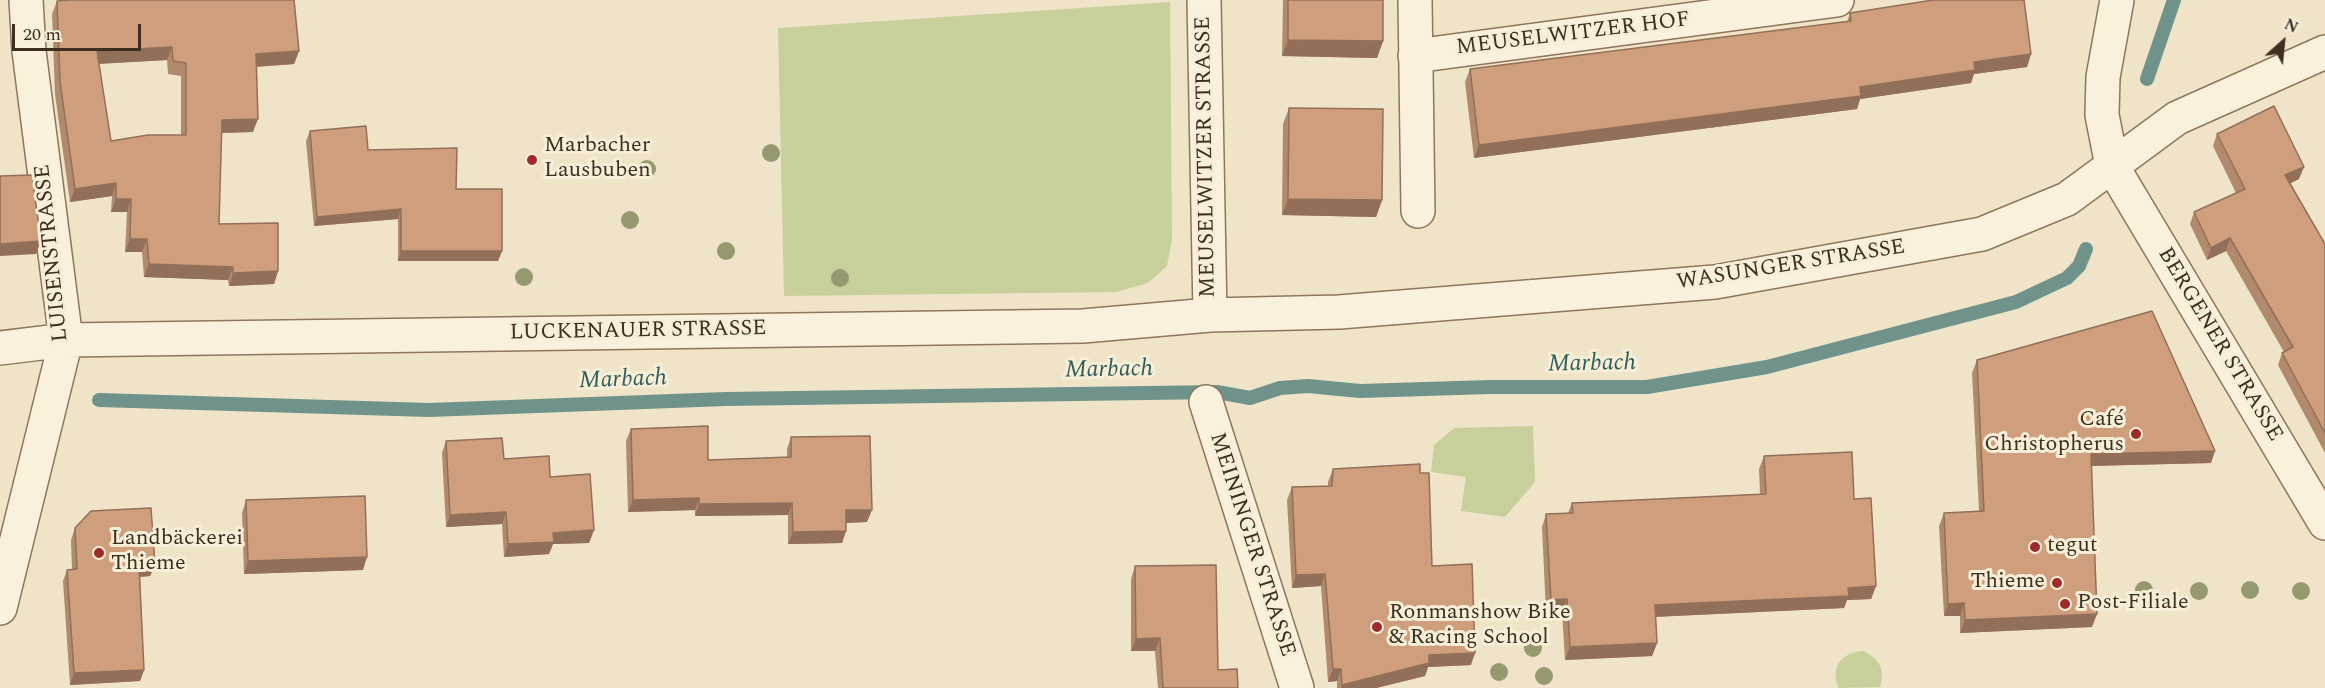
<!DOCTYPE html>
<html>
<head>
<meta charset="utf-8">
<style>
  body { margin:0 }
  #map { position:relative; width:2325px; height:688px; overflow:hidden; background:#f0e4c8; font-family:Spectral,serif }
  canvas { display:block }
  .north { position:absolute; left:2253px; top:12px; width:60px; height:60px; -webkit-text-stroke:4px #f7eed8; paint-order:stroke; rotate:27deg; font-size:16px; font-weight:700; line-height:24px; text-align:center; color:#3d2e20 }
  .north::after { content:''; display:block; margin:auto; width:21px; height:27px; background:#3d2e20; clip-path:polygon(50% 0,100% 100%,50% 72%,0 100%) }
  .scale { position:absolute; left:12px; top:24px; width:129px; height:27px; box-sizing:border-box; border:3px solid #3d2e20; border-top:0; padding-left:8px; font-size:18px; line-height:21px; white-space:nowrap; color:#3d2e20; -webkit-text-stroke:4px #f7eed8; paint-order:stroke }
</style>
</head>
<body>
<div id="map">
<canvas width="2325" height="688"></canvas>
<div class="north">N</div>
<div class="scale">20 m</div>
</div>
<script>
const ctx = document.querySelector('canvas').getContext('2d');
ctx.lineJoin = 'round';
function paint(path, color) { ctx.fillStyle = color; ctx.fill(path, 'evenodd'); }
function stroke(path, color, width, dash) { ctx.strokeStyle = color; ctx.lineWidth = width; ctx.lineCap = dash ? 'butt' : 'round'; ctx.setLineDash(dash || []); ctx.stroke(path); }
function label(font, color, halo, rows, align = 'center') {
  ctx.font = font + ' Spectral,serif'; ctx.lineWidth = 6; ctx.setLineDash([]); ctx.textBaseline = 'middle'; ctx.strokeStyle = halo; ctx.fillStyle = color; for (const [text, x, y, turn = 0] of rows) {
    ctx.save(); ctx.translate(x, y); ctx.rotate((+turn || 0) * Math.PI / 180); ctx.textAlign = isNaN(turn) ? turn : align; if (halo) ctx.strokeText(text, 0, 0); ctx.fillText(text, 0, 0); ctx.restore();
  }
}
const green = new Path2D(`
  M1170,2L1172,239L1167,266L1148,283L1116,292L784,296L778,28Z
  M1533,426L1535,482L1505,517L1461,511L1466,477L1431,472L1434,445L1454,428Z
  M1863,651C1879,658 1886,670 1880,687L1839,688C1829,668 1842,652 1863,651Z`);
const stream = new Path2D(`
  M2147,79L2174,0
  M99,400L429,410L726,399L1217,392L1250,398L1280,388L1308,386L1360,391L1490,387H1647L1767,367L2016,302L2067,278L2079,266L2086,249`);
const minor = new Path2D(`
  M1204,0L1210,315
  M1415,0L1418,211
  M2117,0L2103,77L2102,115L2112,166L2325,523
  M1415,56L1837,0
  M0,348L66,340L1083,326L1210,315L1339,312L1715,282L1982,234L2067,199L2177,118L2325,52
  M1206,402L1297,688
  M0,608L66,340L29,51L26,0`);
const trees = [
  [771,153],
  [647,169],
  [630,220],
  [726,251],
  [524,277],
  [840,278],
  [2144,590],
  [2250,590],
  [2199,591],
  [2301,591],
  [1533,648],
  [1499,672],
  [1544,676]
];
const wall = new Path2D(`
  M1283,0H1383V41L1377,58L1282,56Z
  M57,1L299,51L294,64L256,67L253,132L221,133L219,224L278,271L274,284L229,286L228,280L144,277L142,252H125L127,212H111L112,196L70,202L55,94L52,14ZM167,60L168,74L181,76V135L111,141L99,64Z
  M1850,13L2031,54L2027,67L1974,74L1971,83L1860,99L1857,109L1474,158L1465,82L1470,69L1847,22Z
  M1289,108L1382,200L1376,217L1282,215L1283,124Z
  M310,131L368,150L456,189L502,251L498,261H398V219L314,226L306,141Z
  M2217,134L2299,179L2290,183L2325,244V453L2278,365L2282,353L2284,352L2226,251L2207,260L2190,224L2194,212L2236,193L2213,146Z
  M1977,360L2211,463L2091,466L2092,627L1960,633V616H1944L1939,526L1944,513L1979,511L1972,373Z
  M631,429L708,460L787,457V449L791,437L867,522L846,523V531L842,543L788,544V515L695,516V510L628,512L626,441Z
  M446,441L504,459L550,477L594,530L589,543L553,544L549,554L504,557L502,524L446,527L442,453Z
  M1764,456L1854,499L1876,586L1871,599L1847,600L1844,608L1655,617L1657,643L1652,656L1565,660L1562,612L1546,613L1542,527L1546,514L1568,513L1572,503L1760,494L1759,469Z
  M1333,469L1420,473L1432,566L1471,665L1428,667L1425,676L1376,688H1337V681L1328,682L1321,586L1292,588L1287,500L1292,487L1328,486V482Z
  M246,500L363,570L244,574L242,513Z
  M75,528L155,565L150,576L140,577L144,670L140,681L70,685L63,581L67,570L72,569L71,540Z
  M1135,566L1218,670L1238,688H1158L1155,651H1131V579Z`);
const shadedWall = new Path2D(`
  M1288,40L1383,41L1377,58L1282,56Z
  M172,47L167,60L93,64L97,51Z
  M299,51L294,64L251,67L256,54Z
  M2031,54L2027,67L1974,74L1971,83L1860,99L1857,109L1474,158L1479,145L1860,87L1974,62Z
  M258,119L253,132L217,133L222,120Z
  M2304,167L2299,179L2281,188L2285,175Z
  M116,183L112,196L70,202L75,189Z
  M116,199H131L127,212H111Z
  M1288,199L1382,200L1376,217L1282,215Z
  M401,209L398,219L314,226L317,217Z
  M2230,238L2226,251L2207,260L2211,248Z
  M130,239H147L142,252H125Z
  M41,241L36,254L0,256V244Z
  M401,251H502L498,261H398Z
  M149,264L233,267L228,280L144,277Z
  M278,271L274,284L229,286L233,273Z
  M2215,451L2211,463L2086,466L2091,454Z
  M699,498L695,510L628,512L633,500Z
  M792,503L788,515L695,516L699,504Z
  M846,510H872L867,522L841,523Z
  M506,512L502,524L446,527L450,515Z
  M594,530L589,543L553,544L549,554L504,557L508,544L553,533Z
  M846,531L842,543L788,544L793,532Z
  M367,557L363,570L244,574L248,561Z
  M155,565L150,576L135,577L139,566Z
  M1325,574L1321,586L1292,588L1296,575Z
  M1876,586L1871,599L1847,600L1844,608L1650,617L1655,605L1848,588Z
  M1567,599L1562,612L1546,613L1551,600Z
  M1964,603L1960,616H1944L1948,604Z
  M2097,614L2092,627L1960,633L1965,620Z
  M1160,638L1155,651H1131L1136,639Z
  M1657,643L1652,656L1565,660L1570,647Z
  M1475,653L1471,665L1428,667L1425,676L1376,688H1341L1342,685L1429,655Z
  M1333,669H1341L1337,681L1328,682Z
  M144,670L140,681L70,685L74,673Z`);
const building = new Path2D(`
  M70,0H294L299,51L256,54L258,119L222,120L219,224L278,223V271L233,273V267L149,264L147,239H130L131,199H116V183L75,189L60,81L57,1ZM172,47L173,61L186,63V135H148L111,141L97,51Z
  M1288,0H1383V41L1288,40Z
  M1933,0H2024L2031,54L1974,62L1975,70L1860,87L1861,96L1479,145L1470,69L1851,21L1850,13Z
  M2274,106L2304,167L2285,175L2325,244V433L2282,353L2293,347L2230,238L2211,248L2194,212L2245,189L2217,134Z
  M1289,108L1383,109L1382,200L1288,199Z
  M366,126L368,150L457,148L456,189H502V251H401V209L317,217L310,131Z
  M32,175L41,241L0,244V176Z
  M2152,311L2215,451L2091,454L2097,614L1965,620L1964,603L1948,604L1944,513L1984,511L1977,360Z
  M708,426V460L791,457V437L870,436L872,510H846V531L793,532L792,503L699,504V498L633,500L631,429Z
  M502,438L504,459L549,456L550,477L590,474L594,530L553,533L554,542L508,544L506,512L450,515L446,441Z
  M1852,452L1854,499L1871,498L1876,586L1848,588L1849,596L1655,605L1657,643L1570,647L1567,599L1551,600L1546,514L1573,513L1572,503L1766,494L1764,456Z
  M1420,464V473H1429L1432,566L1472,564L1475,653L1429,655V663L1342,685L1341,669H1333L1325,574L1296,575L1292,487L1332,486L1333,469Z
  M365,496L367,557L248,561L246,500Z
  M151,508L155,565L139,566L144,670L74,673L67,570L77,569L75,528L91,511Z
  M1216,565L1218,670L1237,669L1238,688H1163L1160,638L1136,639L1135,566Z`);
const markers = [
  [532,160,6,"#9e2a2b"],
  [2136,434,6,"#9e2a2b"],
  [2035,547,6,"#9e2a2b"],
  [99,553,6,"#9e2a2b"],
  [2057,583,6,"#9e2a2b"],
  [2065,604,6,"#9e2a2b"],
  [1377,627,6,"#9e2a2b"]
];
const streetNames = [
  ["MEUSELWITZER HOF",1573,35,-7],
  ["MEUSELWITZER STRASSE",1207,157,-91],
  ["LUISENSTRASSE",53,253,-96],
  ["WASUNGER STRASSE",1791,266,-9],
  ["LUCKENAUER STRASSE",638,332,-1],
  ["BERGENER STRASSE",2219,345,59],
  ["MEININGER STRASSE",1251,545,72]
];
const poiNames = [
  ["Marbacher",544,147],
  ["Lausbuben",544,172],
  ["Café",2124,421,"right"],
  ["Christopherus",2124,446,"right"],
  ["Landbäckerei",111,540],
  ["Thieme",111,565],
  ["tegut",2047,547],
  ["Thieme",2045,583,"right"],
  ["Post-Filiale",2077,604],
  ["Ronmanshow Bike",1389,614],
  ["& Racing School",1389,639]
];
const waterNames = [
  ["Marbach",1592,365,-1],
  ["Marbach",1109,371,-1],
  ["Marbach",623,381,-2]
];
paint(green, '#c9cf9b');
stroke(stream, '#6f938a', 14);
stroke(minor, '#8d765c', 36);
stroke(minor, '#faf1dc', 33);
ctx.fillStyle = '#96986f';
for (const [x, y] of trees) { ctx.beginPath(); ctx.arc(x, y, 9, 0, 2 * Math.PI); ctx.fill(); }
paint(wall, '#b2896c');
paint(shadedWall, '#916f58');
paint(building, '#cf9f7d');
stroke(building, '#916f58', 1.5);
for (const [x, y, r, color] of markers) { const dot = new Path2D(); dot.arc(x, y, r, 0, 2 * Math.PI); ctx.fillStyle = color; ctx.fill(dot); stroke(dot, '#f7eed8', 2); }
label('22px', '#3d2e20', '#f7eed8', streetNames);
label('22px', '#3d2e20', '#f7eed8', poiNames, 'left');
label('italic 24px', '#2f5d5a', '#f7eed8', waterNames);
</script>
</body>
</html>
